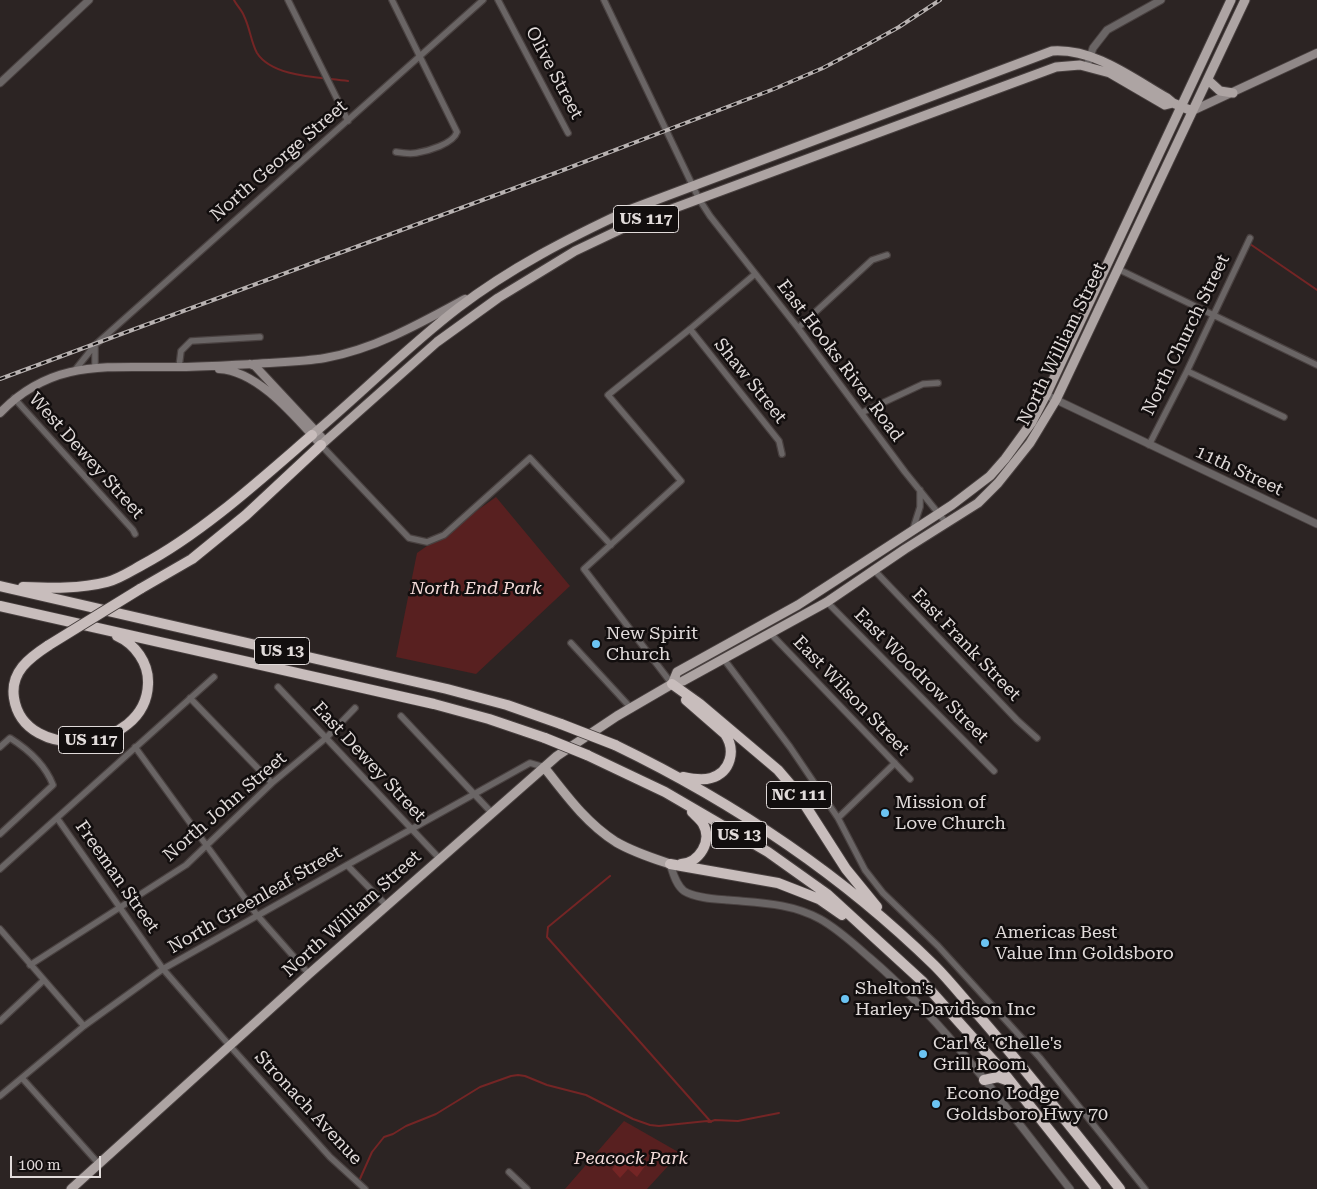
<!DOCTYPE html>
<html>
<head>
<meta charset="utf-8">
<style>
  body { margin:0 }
  #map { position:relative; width:1317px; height:1189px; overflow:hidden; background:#2c2423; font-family:"Roboto Serif",serif }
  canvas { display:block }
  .scale { position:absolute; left:10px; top:1156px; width:91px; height:22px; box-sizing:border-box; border:2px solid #e1dbda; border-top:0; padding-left:6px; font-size:15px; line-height:18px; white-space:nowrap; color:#e1dbda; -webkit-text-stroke:4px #120e0e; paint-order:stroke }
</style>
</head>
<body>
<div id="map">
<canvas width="1317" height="1189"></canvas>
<div class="scale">100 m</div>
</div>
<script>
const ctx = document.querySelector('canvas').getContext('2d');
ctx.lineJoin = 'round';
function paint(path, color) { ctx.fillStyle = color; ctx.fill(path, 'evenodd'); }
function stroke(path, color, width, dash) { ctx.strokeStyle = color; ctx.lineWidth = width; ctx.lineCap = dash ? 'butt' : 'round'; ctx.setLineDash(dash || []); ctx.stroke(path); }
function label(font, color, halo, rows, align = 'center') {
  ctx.font = font + ' "Roboto Serif",serif'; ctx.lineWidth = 5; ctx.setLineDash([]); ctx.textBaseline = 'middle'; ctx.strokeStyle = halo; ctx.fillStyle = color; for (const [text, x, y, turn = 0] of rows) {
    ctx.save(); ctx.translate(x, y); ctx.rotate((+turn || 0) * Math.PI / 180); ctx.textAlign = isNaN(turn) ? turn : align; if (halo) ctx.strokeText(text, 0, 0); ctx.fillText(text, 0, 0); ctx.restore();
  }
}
const green = new Path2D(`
  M496,497L570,586L476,674L396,657L417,553Z
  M624,1121L680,1153L647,1189H565Z`);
const water = new Path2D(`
  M628,1152L645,1166L637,1177L628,1169L620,1178L612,1169Z`);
const stream = new Path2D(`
  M234,0C237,6 242,10 244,16C250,28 251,42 257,53C273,78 322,77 348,81
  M1250,244L1317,290
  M610,876L548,927L547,937L711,1122
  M359,1181L372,1152L384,1137L393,1134L406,1126L436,1114L480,1087L511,1076L518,1075L525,1076L547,1085L586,1095L633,1119L650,1125L659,1126L707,1121L709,1122L715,1120L738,1121L779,1113`);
const minor = new Path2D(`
  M288,0L348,121
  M392,0L457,132C453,144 428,151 416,153C410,154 402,153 396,152
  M498,0L568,133
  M604,0L699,199L710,216L798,328L905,472L947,524
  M1118,269L1317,365
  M798,328L872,260L887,255
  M690,329L779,441L782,454
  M95,367V345
  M179,367L181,351L191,341L260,337
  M75,370L95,345L483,0
  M1187,371L1284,417
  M14,398L133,530L135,534
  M861,413L923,384L938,383
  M321,445L409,538L427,542L444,535L530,458L611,545
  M1149,445L1187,371L1250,238
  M913,529L920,507V490
  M875,571L1017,720L1037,738
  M827,602L994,771
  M771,634L910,779
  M571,643L631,708
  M723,658L790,747L838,818L865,870L883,893L938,946L1040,1058L1145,1189
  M672,684L584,569L681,481L608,395L690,329L755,274
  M278,687L439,858
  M190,698L272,783
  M401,716L491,812
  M0,747L10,738C29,750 45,764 53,785L0,834
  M135,747L257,915L309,974
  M57,818L163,969L230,1046L330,1157L365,1189
  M838,818L895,763
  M347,865L387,906
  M0,869L214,677
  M0,929L84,1026
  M30,965L186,865L272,783L326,738L355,708
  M0,1021L44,980
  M22,1078L99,1164
  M0,1096L84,1026L163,969L347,865L530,763L544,767
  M509,1172L527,1189`);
const tertiary = new Path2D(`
  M1087,66L1093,48L1107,30L1161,0
  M0,83L89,0
  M1046,395L1317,524
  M670,864C673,873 676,885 684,891C695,898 715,899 728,900C760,903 791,903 820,919C838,929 854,944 870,958C948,1025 1007,1109 1070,1189`);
const secondary = new Path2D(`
  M1192,111L1317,53
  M250,364L255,366L325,441
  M219,369C259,371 296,418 321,445
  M0,413C53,358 108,368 177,367C202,367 228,365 253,364C277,362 301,362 325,358C375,349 421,323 465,299`);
const primary = new Path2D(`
  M1208,80L1220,91L1233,93
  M312,435C361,394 407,347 458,308C510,268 569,238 629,210L1052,51C1094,48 1132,78 1167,98L1173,103L1192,111
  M321,445L437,342L498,298L575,251L634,223L1056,67L1080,65L1110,73L1165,105L1173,103
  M672,684L677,672L798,605L952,505L990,476L1005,459L1032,422L1046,395L1231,0
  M544,767C566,795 586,823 616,842C633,852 652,858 670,864
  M71,1189L309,974L557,756L617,716L672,684L683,681L827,602L905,549L978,503L998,483L1030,443L1056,400L1245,0`);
const motorway = new Path2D(`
  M0,586L447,689L507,705L561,724
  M23,587C51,588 80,589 107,582C119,579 131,571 142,565C202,533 260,480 312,435
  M140,589L192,559L246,515L321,445
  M0,606L434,704L489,719L545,738
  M49,645C29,658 10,672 14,698C24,764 146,752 148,684C149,663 135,644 117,636
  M672,684L700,704L778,770L796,791L846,869L877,907
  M615,745C733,802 840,873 934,965C950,981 964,999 979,1016C1028,1072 1074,1131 1120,1189
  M587,755L665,792L768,852L827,894L923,982L1000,1068L1096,1189
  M683,777C692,779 702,781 711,778C731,772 736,750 725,734L686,700
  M670,864L778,883L819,899L842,915
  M681,864C699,863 713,841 703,824C701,820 696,816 692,812
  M984,1080L998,1077L1009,1081`);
const rail = new Path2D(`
  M0,379L558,172L774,89L823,68L863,47L899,27L940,0`);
const motorwayBridge = new Path2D(`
  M49,645L140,589
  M561,724L615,745
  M545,738L587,755`);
const markers = [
  [596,644,5,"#6bc3f2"],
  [885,813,5,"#6bc3f2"],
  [985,943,5,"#6bc3f2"],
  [845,999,5,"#6bc3f2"],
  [923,1054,5,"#6bc3f2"],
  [936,1104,5,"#6bc3f2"]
];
const shields = [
  [646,219,65],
  [282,651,55],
  [91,740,65],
  [799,795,65],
  [739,835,55]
];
const shieldNames = [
  ["US 117",646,219],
  ["US 13",282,651],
  ["US 117",91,740],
  ["NC 111",799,795],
  ["US 13",739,835]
];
const streetNames = [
  ["Olive Street",554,73,62],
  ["North George Street",279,161,-41],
  ["North Church Street",1186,335,-64],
  ["North William Street",1062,344,-64],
  ["East Hooks River Road",840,361,53],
  ["Shaw Street",750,381,51],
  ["West Dewey Street",86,456,48],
  ["11th Street",1239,471,25],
  ["East Frank Street",966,645,46],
  ["East Woodrow Street",921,676,45],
  ["East Wilson Street",851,696,46],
  ["East Dewey Street",369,762,47],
  ["North John Street",225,807,-41],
  ["Freeman Street",117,877,55],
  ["North Greenleaf Street",255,900,-30],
  ["North William Street",352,914,-42],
  ["Stronach Avenue",308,1108,47]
];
const parkNames = [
  ["North End Park",476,589],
  ["Peacock Park",631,1159]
];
const poiNames = [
  ["New Spirit",606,634],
  ["Church",606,655],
  ["Mission of",895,803],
  ["Love Church",895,824],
  ["Americas Best",995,933],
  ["Value Inn Goldsboro",995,954],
  ["Shelton's",855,989],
  ["Harley-Davidson Inc",855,1010],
  ["Carl & 'Chelle's",933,1044],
  ["Grill Room",933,1065],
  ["Econo Lodge",946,1094],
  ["Goldsboro Hwy 70",946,1115]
];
paint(green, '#582020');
paint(water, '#742525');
stroke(stream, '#742525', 2);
stroke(minor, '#494140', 8);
stroke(tertiary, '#494140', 9);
stroke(secondary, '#494140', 10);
stroke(primary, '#494140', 11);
stroke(motorway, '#494140', 12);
stroke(minor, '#6a6565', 5.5);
stroke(tertiary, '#6a6565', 7);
stroke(secondary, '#908888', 8);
stroke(primary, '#ada4a3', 9);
stroke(motorway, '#c8bdbc', 10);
stroke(rail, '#b7b1b0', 4);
stroke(rail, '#120e0e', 2, [5.5]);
stroke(motorwayBridge, '#494140', 12, []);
stroke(motorwayBridge, '#c8bdbc', 10);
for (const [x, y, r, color] of markers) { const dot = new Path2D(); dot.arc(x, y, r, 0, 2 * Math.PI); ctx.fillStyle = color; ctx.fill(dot); stroke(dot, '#120e0e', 2); }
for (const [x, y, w] of shields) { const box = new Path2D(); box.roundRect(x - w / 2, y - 13.5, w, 27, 4); ctx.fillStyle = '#120e0e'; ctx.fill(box); stroke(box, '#e1dbda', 1); }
label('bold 16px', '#e1dbda', null, shieldNames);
label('18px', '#e1dbda', '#120e0e', streetNames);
label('italic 18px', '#f3dad8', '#120e0e', parkNames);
label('18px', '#e1dbda', '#120e0e', poiNames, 'left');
</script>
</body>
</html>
